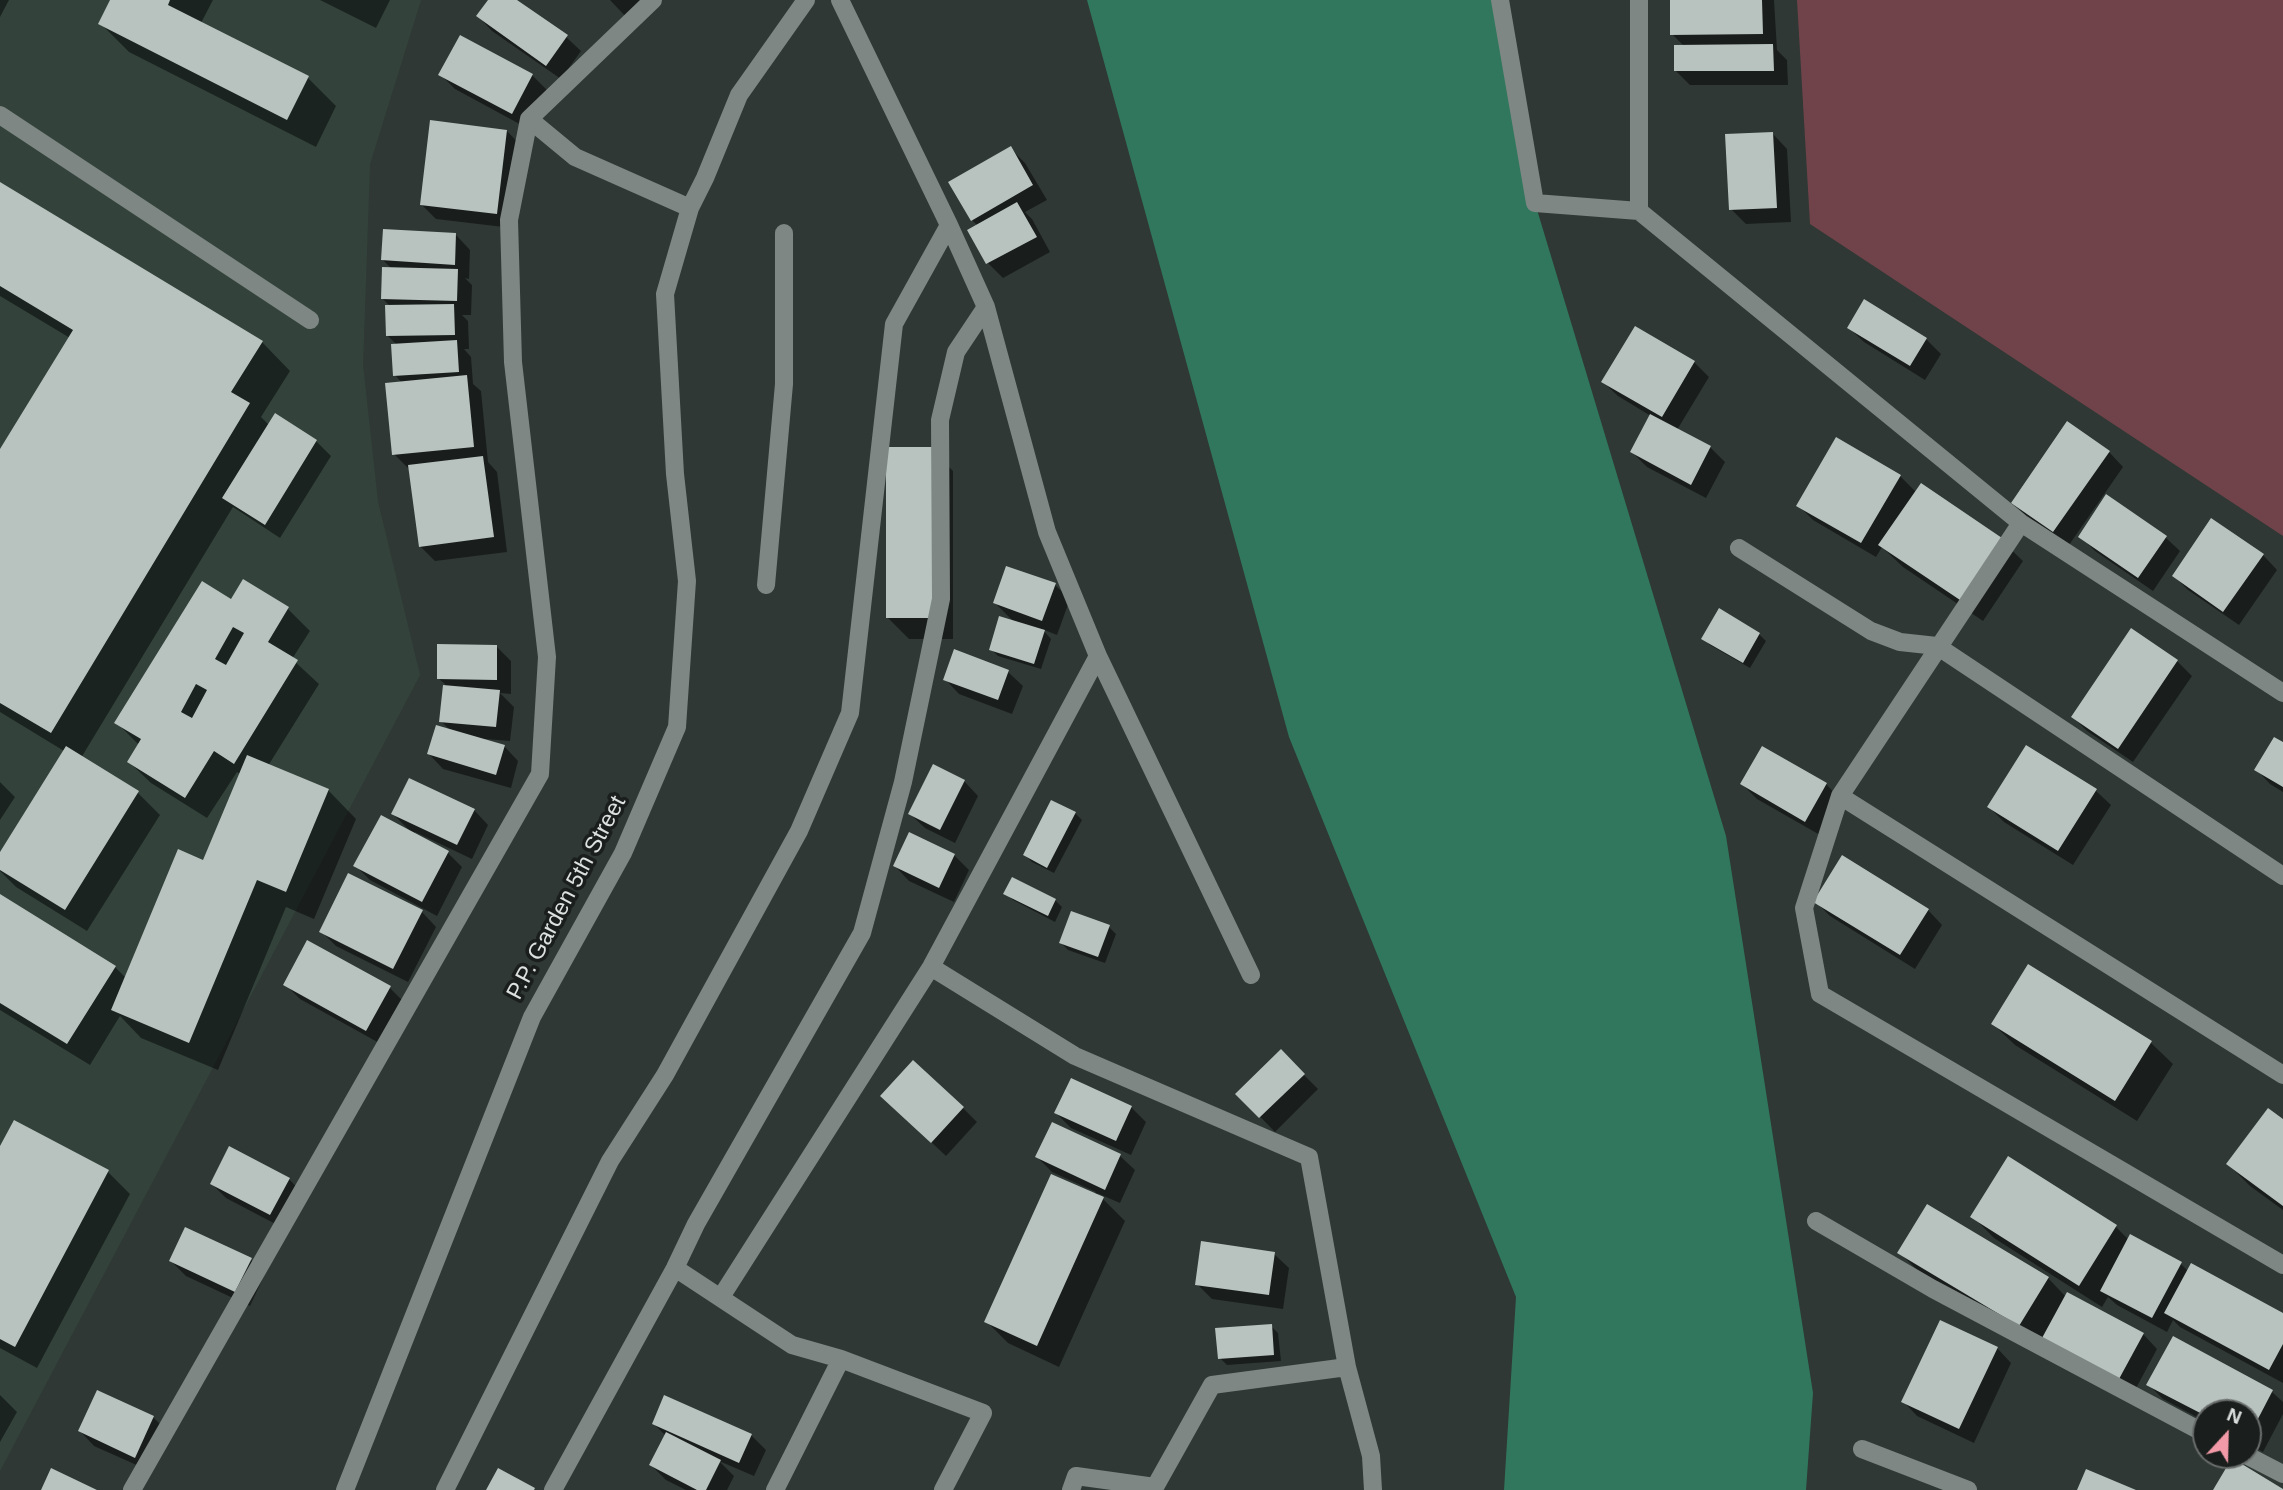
<!DOCTYPE html>
<html>
<head>
<meta charset="utf-8">
<style>
  body { margin:0 }
  #map { position:relative; width:2283px; height:1490px; overflow:hidden; background:#2f3834; font-family:Helvetica,sans-serif }
  canvas { display:block }
  .north { position:absolute; left:2192px; top:1399px; width:70px; height:70px; box-sizing:border-box; background:#1a1e1c; border:2px solid #686c6a; border-radius:50%; rotate:22deg; font-size:19px; font-weight:700; line-height:28px; text-align:center; color:#dde2e0 }
  .north::after { content:''; display:block; margin:auto; width:24px; height:32px; background:#f39aa8; clip-path:polygon(50% 0,100% 100%,50% 72%,0 100%) }
</style>
</head>
<body>
<div id="map">
<canvas width="2283" height="1490"></canvas>
<div class="north">N</div>
</div>
<script>
const ctx = document.querySelector('canvas').getContext('2d');
ctx.lineJoin = 'round';
function paint(path, color) { ctx.fillStyle = color; ctx.fill(path, 'evenodd'); }
function stroke(path, color, width, dash) { ctx.strokeStyle = color; ctx.lineWidth = width; ctx.lineCap = dash ? 'butt' : 'round'; ctx.setLineDash(dash || []); ctx.stroke(path); }
function label(font, color, halo, rows, align = 'center') {
  ctx.font = font + ' Helvetica,sans-serif'; ctx.lineWidth = 7; ctx.setLineDash([]); ctx.textBaseline = 'middle'; ctx.strokeStyle = halo; ctx.fillStyle = color; for (const [text, x, y, turn = 0] of rows) {
    ctx.save(); ctx.translate(x, y); ctx.rotate((+turn || 0) * Math.PI / 180); ctx.textAlign = isNaN(turn) ? turn : align; if (halo) ctx.strokeText(text, 0, 0); ctx.fillText(text, 0, 0); ctx.restore();
  }
}
const built = new Path2D(`
  M0,0H421L370,164L363,365L378,502L420,675L0,1471Z`);
const green = new Path2D(`
  M1797,0H2283V536L1810,224Z`);
const water = new Path2D(`
  M1087,0H1500L1535,203L1726,836L1813,1393L1806,1490H1504L1516,1297L1289,737Z`);
const shadow = new Path2D(`
  M0,0H9L0,17Z
  M112,0H213L201,23L308,78L336,106L316,147L129,52L100,23Z
  M320,0H390L376,28Z
  M490,0H514L566,37L581,51L561,79L492,31L478,16Z
  M610,0H655L628,19Z
  M1671,0H1774L1777,50L1787,60L1788,85H1690L1676,71L1684,46L1672,34Z
  M460,37L532,75L547,90L527,128L455,89L441,75Z
  M507,131L521,146L512,228L436,219L421,204Z
  M1773,134L1787,149L1791,222L1746,224L1731,209Z
  M1010,148L1025,163L1047,200L1025,212L1032,219L1050,252L1003,278L988,263L969,230L978,226L972,220Z
  M0,184L262,342L290,371L261,417L269,425L275,416L316,441L331,456L280,538L233,507L81,758L138,793L160,815L87,931L16,887L0,871V855L64,751L0,712V453L70,338L0,296Z
  M456,235L470,250L469,279L465,278L472,285L471,315H462L468,321L469,349H464L471,357L473,384L481,391L488,462L497,472L507,552L435,561L420,546L409,469L394,454L402,383L395,375L397,345L387,335L391,307L382,298L392,269L383,260Z
  M1865,302L1926,339L1941,354L1925,380L1864,342L1849,328Z
  M1694,362L1709,377L1677,430L1710,447L1725,462L1706,498L1647,467L1632,452L1651,416L1618,396L1603,382Z
  M931,449L953,471V639H909L887,617Z
  M2109,452L2123,467L2069,545L2028,518L2013,503Z
  M1900,476L1916,492L2001,540L2023,561L1983,621L1903,567L1882,547L1876,557L1813,520L1798,505Z
  M2080,536L2165,537L2180,551L2153,591L2095,551Z
  M2263,555L2277,570L2239,625L2188,590L2174,576Z
  M244,582L288,609L310,631L292,659L319,684L268,766L328,790L356,819L314,919L286,907L218,1070L141,1038L120,1016L90,1065L0,1010V896L115,967L126,978L204,862L241,775L237,772L207,818L151,783L129,762L139,745L116,722L231,601Z
  M1055,585L1070,599L1057,635L1042,629L1051,639L1041,669L998,656L991,649L1015,623L995,603Z
  M2132,631L2177,661L2192,676L2133,762L2087,731L2073,717Z
  M1759,634L1766,641L1750,668L1710,645L1703,638Z
  M497,647L511,661V694L500,693L514,707L510,741L485,739L484,740L504,746L518,761L511,788L443,769L429,754L451,731L441,721L445,684L438,678Z
  M1008,672L1023,686L1012,714L959,694L945,679Z
  M2283,744V792L2270,784L2256,769Z
  M2027,747L2096,791L2111,805L2073,865L2004,822L1989,807Z
  M964,781L978,796L955,843L925,828L910,814Z
  M0,782L15,797L0,820Z
  M1742,784H1826L1840,799L1820,835L1757,799Z
  M474,810L488,825L472,859L415,832L414,835L448,853L462,867L437,916L370,880L355,865L412,833L393,814Z
  M1075,813L1082,820L1054,873L1032,862L1025,855Z
  M910,835L954,855L969,870L954,902L909,881L895,866Z
  M1006,893L1055,900L1062,907L1055,922L1013,900Z
  M1816,902L1928,910L1942,925L1915,969L1830,916Z
  M422,912L436,927L408,982L336,946L321,931Z
  M1109,927L1116,934L1105,963L1068,950L1061,943Z
  M2029,967L2151,1043L2173,1064L2137,1121L2015,1045L1993,1024Z
  M285,984L390,988L404,1002L381,1044L300,999Z
  M1281,1052L1318,1089L1275,1132L1238,1094Z
  M1131,1107L1146,1122L1131,1155L1071,1128L1056,1113Z
  M963,1108L977,1122L946,1156L897,1110Z
  M2283,1121V1210L2250,1186L2228,1164Z
  M0,1150L108,1172L130,1194L37,1368L0,1348Z
  M1120,1156L1135,1170L1120,1203L1097,1193L1125,1221L1059,1367L1008,1343L986,1321L1096,1192L1052,1172L1037,1157Z
  M2009,1158L2116,1227L2129,1240L2181,1264L2188,1271L2283,1315V1383L2180,1327L2173,1320L2167,1332L2117,1305L2108,1297L2102,1307L1994,1238L1972,1216Z
  M289,1179L303,1194L285,1229L226,1198L212,1184Z
  M1899,1252L2048,1278L2066,1297L2143,1334L2157,1349L2134,1392L1921,1274Z
  M1274,1254L1289,1268L1283,1309L1212,1299L1197,1284Z
  M251,1260L265,1274L250,1306L186,1276L171,1261Z
  M1271,1326L1278,1333L1281,1361L1227,1365L1220,1358Z
  M2174,1338L2272,1392L2283,1402V1414L2263,1452L2248,1444V1413H2206V1422L2163,1399L2148,1384Z
  M1997,1348L2011,1363L1974,1443L1917,1416L1903,1401Z
  M98,1392L153,1417L168,1432L150,1471L94,1446L80,1431Z
  M0,1395L17,1412L0,1442Z
  M654,1424L751,1435L766,1450L754,1476L719,1461L734,1476L727,1490H686L666,1480L651,1465L666,1436Z`);
const building = new Path2D(`
  M110,0H170L168,5L309,76L287,120L98,24Z
  M488,0H517L568,35L546,66L476,16Z
  M1670,0H1762L1763,34L1670,35Z
  M460,35L533,74L512,114L438,75Z
  M1773,44L1774,71H1674V45Z
  M430,120L507,130L497,214L420,205Z
  M1773,132L1777,208L1729,210L1725,134Z
  M1011,146L1033,185L971,221L948,182Z
  M0,182L263,341L231,392L250,403L51,733L0,703V449L73,330L0,286Z
  M1017,202L1037,237L986,264L967,230Z
  M383,229L456,233L455,265L381,260Z
  M382,267L458,269L457,301L381,299Z
  M1864,299L1927,338L1910,366L1847,328Z
  M454,304L455,335L386,336L385,305Z
  M1635,326L1695,361L1662,417L1601,382Z
  M457,340L459,372L393,376L391,344Z
  M467,375L474,447L392,455L385,383Z
  M275,413L317,440L265,525L222,498Z
  M1650,414L1711,446L1691,485L1630,452Z
  M2067,421L2110,451L2053,532L2011,503Z
  M1836,437L1901,475L1861,543L1796,506Z
  M886,447H932V618H886Z
  M483,456L494,537L419,547L408,465Z
  M1921,483L2002,538L1960,600L1878,545Z
  M2106,494L2167,536L2138,578L2078,537Z
  M2211,518L2264,554L2223,612L2172,576Z
  M1006,566L1056,583L1042,621L993,603Z
  M243,579L289,607L268,642L298,660L234,764L214,751L185,798L127,762L141,739L114,723L202,581L231,599ZM233,627L244,633L226,665L215,659ZM196,684L207,690L192,718L181,712Z
  M1719,608L1760,633L1743,663L1701,639Z
  M999,616L1045,630L1034,664L989,650Z
  M2131,628L2178,660L2118,749L2071,717Z
  M437,644L497,645V680L437,679Z
  M954,649L1009,670L998,700L943,680Z
  M443,685L500,690L496,727L439,722Z
  M436,725L505,745L496,775L427,754Z
  M2274,737L2283,742V787L2254,770Z
  M2026,745L2097,789L2058,851L1987,807Z
  M66,746L139,791L65,910L0,870V852Z
  M1762,746L1827,783L1805,822L1740,784Z
  M247,755L329,789L286,892L257,880L189,1043L111,1010L178,849L203,860Z
  M933,764L965,780L940,830L908,814Z
  M409,778L475,809L457,845L391,814Z
  M1051,800L1076,812L1047,868L1023,855Z
  M381,815L449,851L422,902L353,866Z
  M909,832L955,854L939,888L893,866Z
  M1842,855L1929,909L1900,955L1813,902Z
  M348,873L423,910L393,969L319,932Z
  M1012,877L1056,899L1048,916L1003,894Z
  M0,894L116,966L67,1044L0,1003Z
  M1071,911L1110,925L1098,957L1059,943Z
  M307,940L391,986L366,1031L283,985Z
  M2028,964L2152,1041L2115,1101L1991,1024Z
  M1281,1049L1305,1074L1259,1118L1235,1094Z
  M913,1060L964,1107L931,1143L880,1096Z
  M1071,1078L1132,1106L1116,1141L1054,1113Z
  M2268,1108L2283,1119V1206L2226,1164Z
  M14,1120L109,1170L15,1347L0,1339V1146Z
  M1052,1122L1121,1154L1105,1190L1035,1157Z
  M229,1146L290,1178L270,1215L210,1184Z
  M2008,1156L2117,1225L2079,1286L1970,1217Z
  M1051,1174L1104,1197L1037,1346L984,1322Z
  M1927,1204L2049,1277L2019,1326L1897,1253Z
  M185,1227L252,1258L235,1292L169,1261Z
  M2130,1234L2182,1262L2152,1318L2100,1291Z
  M1201,1241L1275,1252L1269,1295L1195,1285Z
  M2191,1263L2283,1313V1344L2269,1370L2164,1313Z
  M2067,1292L2144,1333L2119,1379L2042,1338Z
  M1940,1320L1998,1347L1959,1429L1901,1402Z
  M1272,1324L1274,1355L1218,1359L1215,1328Z
  M2173,1336L2273,1390L2248,1438V1413H2206V1416L2146,1385Z
  M97,1390L154,1416L135,1458L78,1431Z
  M664,1395L752,1434L739,1463L652,1424Z
  M666,1432L721,1460L706,1490H697L649,1465Z
  M2232,1458L2283,1489V1490H2213Z
  M51,1468L97,1490H41Z
  M498,1468L535,1488L534,1490H486Z
  M2086,1469L2136,1490H2077Z`);
const minor = new Path2D(`
  M1500,0L1535,203L1639,211L2021,523L2283,693
  M1639,0V211
  M0,115L310,320
  M529,119L575,157L690,208
  M2021,523L1840,796L1804,908L1820,994L2283,1265
  M1739,548L1871,631L1900,642L1937,646L2283,876
  M766,585L784,384V233
  M1098,656L1251,975
  M1840,796L2283,1075
  M931,967L1075,1056L1309,1157L1347,1367L1371,1456L1373,1490
  M1816,1221L1933,1289L2206,1434
  M675,1268L792,1345L841,1359L983,1413L943,1490
  M721,1297L931,967L1098,656L1047,532L986,307L949,225L840,0
  M1862,1449L1968,1490
  M2246,1455L2283,1474
  M132,1490L540,774L547,657L513,362L509,220L529,119L653,0
  M345,1490L532,1017L623,853L677,727L687,581L675,474L665,294L690,208L705,178L739,95L806,0
  M445,1490L610,1161L665,1075L799,831L850,713L894,324L949,225
  M553,1490L675,1268L696,1224L862,933L903,782L941,599L940,420L956,352L986,307
  M775,1490L841,1359
  M1071,1490L1076,1476L1155,1487L1212,1385L1347,1367`);
const streetNames = [
  ["P.P. Garden 5th Street",567,898,-62]
];
paint(built, '#33433c');
paint(green, '#70434a');
paint(water, '#30775d');
paint(shadow, '#0007');
paint(building, '#b8c2be');
stroke(minor, '#7e8783', 18);
label('23px', '#dde2e0', '#1a1e1c', streetNames);
</script>
</body>
</html>
